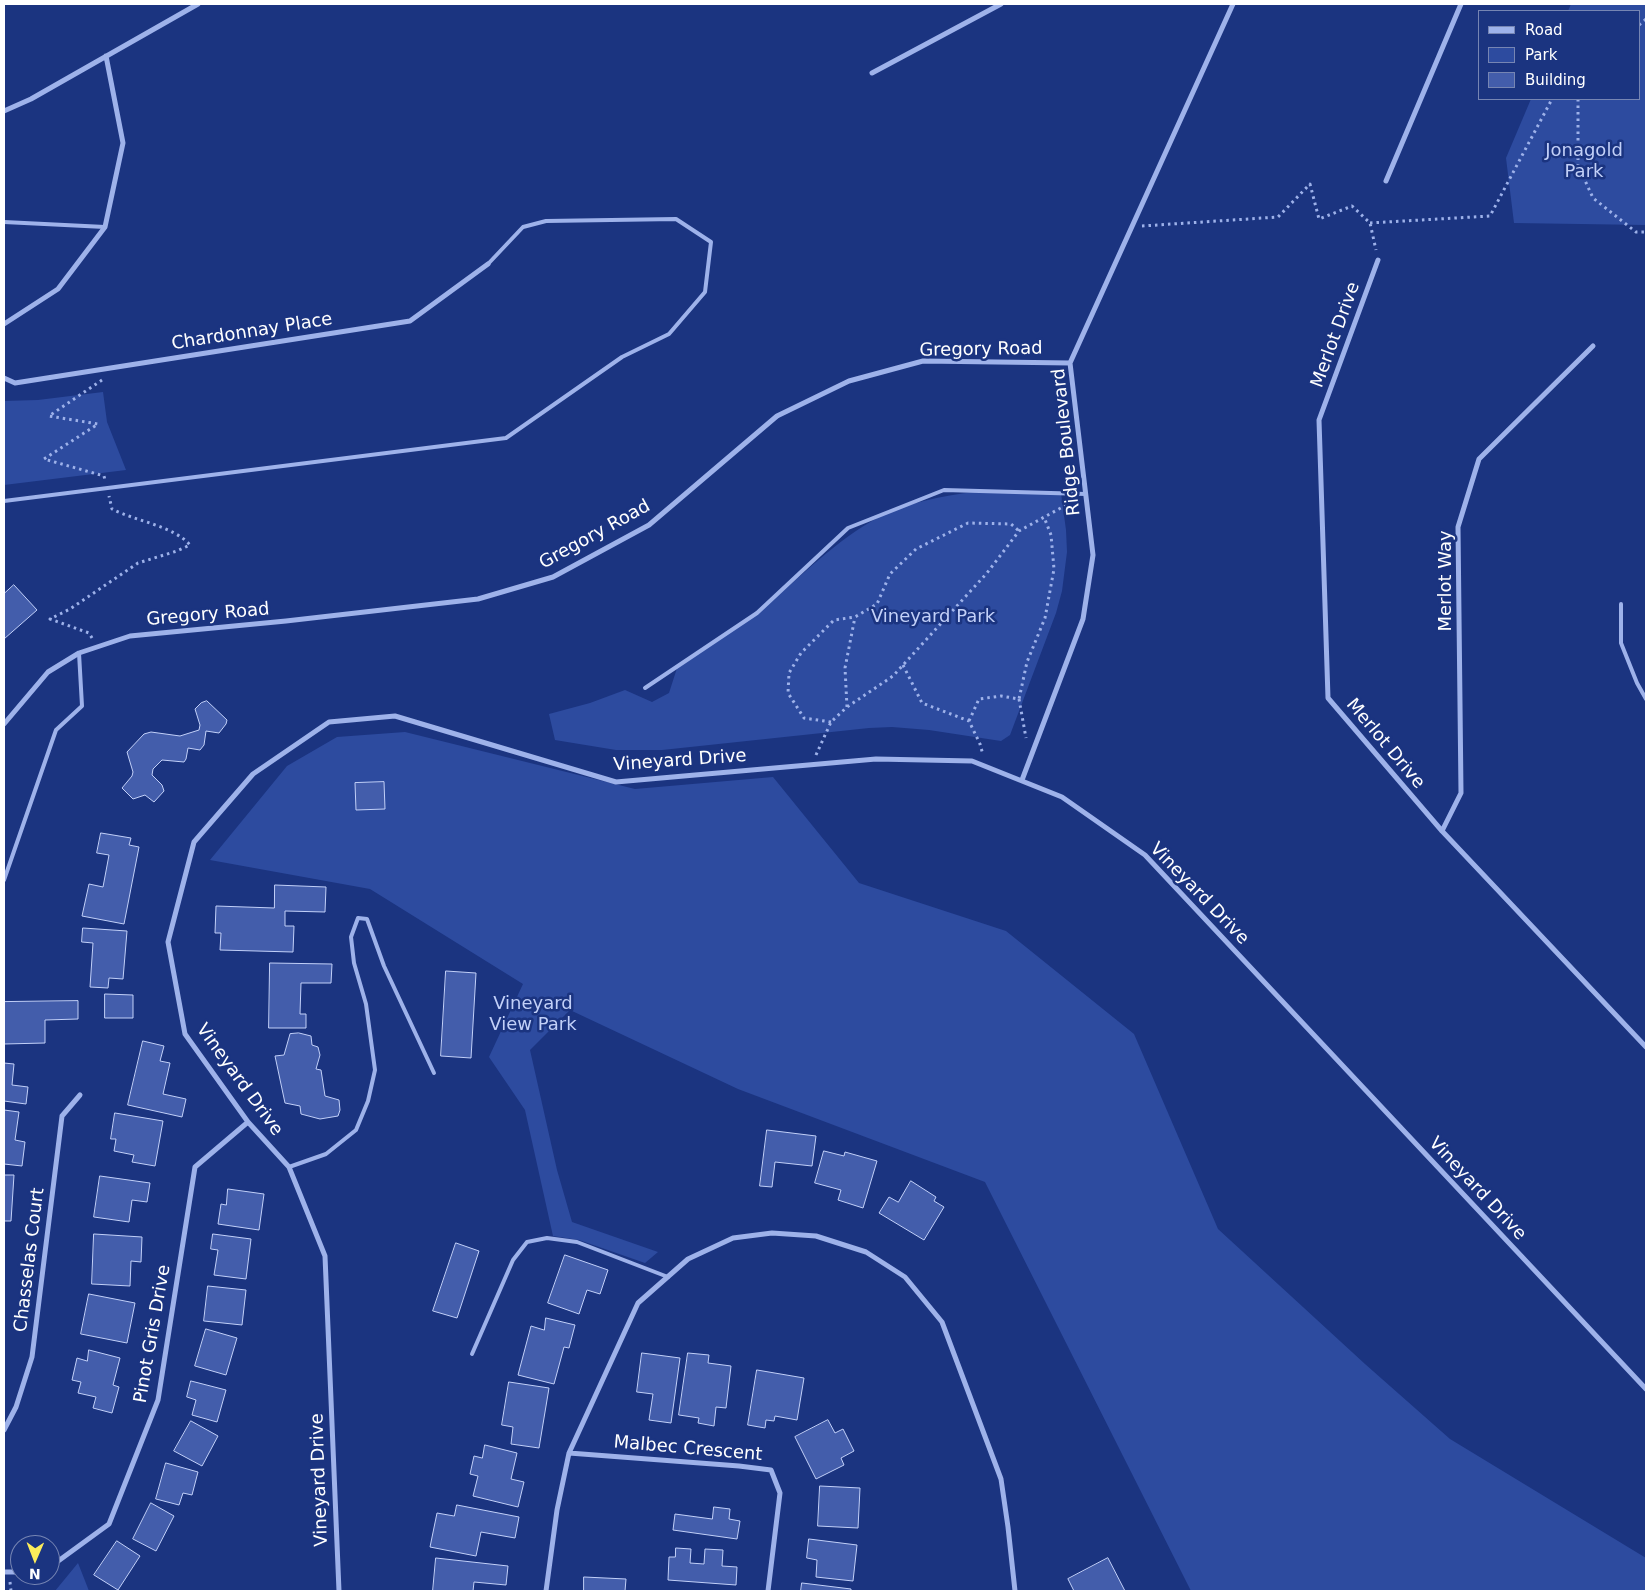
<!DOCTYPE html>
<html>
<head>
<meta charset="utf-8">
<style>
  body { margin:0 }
  #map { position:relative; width:1650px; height:1595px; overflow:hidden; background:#1b3480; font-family:"DejaVu Sans",sans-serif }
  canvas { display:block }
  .frame { position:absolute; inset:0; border:5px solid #fff; pointer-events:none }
  .legend { position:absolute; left:1478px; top:10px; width:162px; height:90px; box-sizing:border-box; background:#1b3480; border:1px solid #7685b3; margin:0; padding:6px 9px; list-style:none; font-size:15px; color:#fff }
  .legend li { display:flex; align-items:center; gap:10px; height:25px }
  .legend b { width:25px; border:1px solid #7685b3 }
  .north { position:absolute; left:10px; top:1535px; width:50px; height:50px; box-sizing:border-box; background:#1b3480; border:1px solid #7685b3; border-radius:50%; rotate:181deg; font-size:14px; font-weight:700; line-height:20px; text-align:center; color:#fff }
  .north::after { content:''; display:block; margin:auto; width:18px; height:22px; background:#fcec5a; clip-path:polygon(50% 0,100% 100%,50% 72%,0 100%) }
</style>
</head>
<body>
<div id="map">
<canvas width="1650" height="1595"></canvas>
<div class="frame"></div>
<ul class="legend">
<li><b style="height:6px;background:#9eb2ea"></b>Road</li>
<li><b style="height:14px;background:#2d4b9f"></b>Park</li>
<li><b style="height:14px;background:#435dab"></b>Building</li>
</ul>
<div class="north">N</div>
</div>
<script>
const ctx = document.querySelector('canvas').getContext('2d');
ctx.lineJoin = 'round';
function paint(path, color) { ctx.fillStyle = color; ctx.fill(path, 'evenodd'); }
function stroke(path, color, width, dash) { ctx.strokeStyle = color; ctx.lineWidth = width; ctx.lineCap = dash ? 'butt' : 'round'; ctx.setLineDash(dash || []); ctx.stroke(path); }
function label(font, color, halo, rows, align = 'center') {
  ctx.font = font + ' "DejaVu Sans",sans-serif'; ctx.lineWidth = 5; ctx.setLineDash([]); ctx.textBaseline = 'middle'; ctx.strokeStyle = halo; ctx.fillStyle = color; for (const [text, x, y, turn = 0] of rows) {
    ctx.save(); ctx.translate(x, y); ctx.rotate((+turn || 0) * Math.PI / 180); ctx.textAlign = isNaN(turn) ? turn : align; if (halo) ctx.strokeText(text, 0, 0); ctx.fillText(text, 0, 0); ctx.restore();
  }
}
const green = new Path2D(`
  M1571,4H1646V225L1514,223L1506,158L1531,99H1639V11H1568Z
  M103,392L107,422L126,470L4,485V401L38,400Z
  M974,492L1061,493L1066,530L1067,552L1062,591L1056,613L1010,735L1001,741L929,730L892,727L869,728L662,750H616L555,740L549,714L590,703L625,690L652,702L669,693L678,665C708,648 736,630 763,608C801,577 836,540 879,517C909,502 942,496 974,492Z
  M405,732L635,789L773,777L859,883L1006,931L1134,1034L1218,1229L1365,1364L1450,1439L1646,1558V1591H1191L985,1182L738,1089L570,1010L530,1050L557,1170L572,1222L658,1252L645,1263L579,1240L553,1236L525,1110L489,1057L523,984L370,889L210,860L287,766L337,737Z
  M78,1563L89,1591H55Z`);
const building = new Path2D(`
  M14,585L37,610L4,639V594Z
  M207,701L227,720L226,724L219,733L206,731L204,745L200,750L188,748L186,759L184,762L162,760L153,769L152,775L162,785L164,791L154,802L145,795L133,799L122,788L132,776L133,772L127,752L144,734L151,732L180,736L199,730L200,725L195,709L201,703Z
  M384,782L385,809L356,810L355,783Z
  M101,833L131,838L129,845L139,847L124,924L82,916L89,884L103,887L109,855L97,853Z
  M275,885L326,887L325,912L285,911V926H294L293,952L220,950L221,933H215L216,906L274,908Z
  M83,928L127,931L123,979L109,978L108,988L90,987L93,943L82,942Z
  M270,963L332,964L331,983H301L300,1014H306V1028H269Z
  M446,971L476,973L471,1058L441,1056Z
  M105,994L133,995V1018H105Z
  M78,1001V1019L45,1020V1043L4,1044V1002Z
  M299,1033L311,1036L312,1045L318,1047L320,1055L316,1069L321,1070L325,1096L339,1100L340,1110L338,1116L320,1119L301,1114L300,1106L285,1103L275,1056L284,1055L290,1034Z
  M143,1041L164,1046L160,1061L170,1063L163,1094L186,1099L182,1117L128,1105Z
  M4,1063L14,1064L12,1085L28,1087L26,1104L4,1101Z
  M4,1110L19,1112L15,1140L25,1142L22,1166L4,1164Z
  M115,1113L163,1121L155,1166L132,1162L134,1155L114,1151L116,1139H111Z
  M767,1130L816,1136L812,1166L775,1162L772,1187L760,1186Z
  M824,1151L844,1156L845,1152L877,1161L863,1208L838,1200L841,1190L815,1183Z
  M4,1175H14L11,1221H4Z
  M100,1176L150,1183L147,1202L132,1200L129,1222L94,1217Z
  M911,1181L936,1197L934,1201L944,1207L924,1240L879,1213L889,1197L898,1202Z
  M228,1189L264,1194L259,1230L218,1224L221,1204L226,1205Z
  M94,1234L142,1237L141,1262L131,1261L130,1286L92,1284Z
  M213,1234L251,1239L246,1279L214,1275L218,1250L211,1249Z
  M456,1243L479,1251L457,1318L433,1311Z
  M565,1255L608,1270L600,1294L587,1290L579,1314L548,1303Z
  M208,1286L246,1290L242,1325L204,1321Z
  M89,1294L135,1303L127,1343L81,1334Z
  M546,1318L575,1325L569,1348L564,1347L554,1384L518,1375L531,1326L544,1330Z
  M206,1329L237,1338L226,1375L195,1366Z
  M89,1350L120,1358L113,1385L119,1387L112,1413L93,1408L96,1397L78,1393L81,1382L72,1380L77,1358L87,1361Z
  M642,1353L680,1358L671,1423L649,1420L653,1394L637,1392Z
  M688,1353L709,1355L708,1363L731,1366L726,1408L716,1407L714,1426L698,1423L699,1418L679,1415Z
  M757,1370L804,1378L797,1420L775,1416L774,1421L766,1420L765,1428L748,1425Z
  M191,1381L226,1390L217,1422L192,1415L196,1400L187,1397Z
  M509,1382L549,1388L539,1448L511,1444L513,1427L502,1425Z
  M828,1420L835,1433L843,1429L854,1451L841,1458L844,1465L816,1479L795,1437Z
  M191,1421L218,1436L202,1466L174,1451Z
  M485,1445L517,1453L511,1479L524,1482L518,1507L473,1496L478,1476L470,1474L474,1456L482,1458Z
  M166,1463L198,1472L192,1495L183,1493L179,1505L156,1499Z
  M820,1486L860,1488L858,1528L818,1526Z
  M151,1503L174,1516L156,1551L133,1539Z
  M457,1505L519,1517L515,1538L481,1532L476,1556L430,1547L437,1513L454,1516Z
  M714,1507L730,1509L729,1519L740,1521L737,1539L673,1530L675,1514L712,1519Z
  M809,1539L857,1545L853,1581L816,1577L817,1560L807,1558Z
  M117,1541L140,1556L118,1590L94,1575Z
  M676,1548L691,1549L690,1563L704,1564L705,1549L723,1550L722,1566L737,1567L736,1585L668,1580L669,1557H675Z
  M436,1558L508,1566L506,1585L474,1582L473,1591H433Z
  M1108,1558L1125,1591H1074L1068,1579Z
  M584,1577L626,1579L625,1591H584Z
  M802,1583L851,1589V1591H801Z`);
const path = new Path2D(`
  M1639,25L1646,19
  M1578,99V165L1593,198L1636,232H1646
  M1370,223L1490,216L1552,99
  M1142,226L1278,217L1310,184L1319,219L1352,206L1370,223L1376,250
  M102,380L49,416L98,424L44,459L104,476L105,480
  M92,638L89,633L50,619L70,609L138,563L177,551L190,545C174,526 135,521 112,509L109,496
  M903,665L922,703L969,721L980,744L983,755
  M1019,699L1026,738
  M847,707L845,668L855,617
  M969,721L979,699L1001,696L1019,699L1027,662L1045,618L1054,569L1051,535L1044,517
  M831,722L804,718L788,693L789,673L801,653L834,620L855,617L877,604L890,574L916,549L968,523L1011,524L1019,531
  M816,755L831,722L847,707L893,676L987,573L1019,531L1068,504
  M10,1582L11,1591`);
const service = new Path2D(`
  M4,222L105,227
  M4,501L506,438L622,357L669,334L705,292L711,242L676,219L546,221L523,227L488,264
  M1621,604V643L1637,683L1646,699
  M645,688L757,613L848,528L944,490L1086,494
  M4,880L56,730L82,706L79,653
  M289,1167L326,1154L356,1130L368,1101L375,1070L366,1004L354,963L351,937L358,918L367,919L384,966L434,1073
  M472,1354L513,1260L527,1242L547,1238L577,1242L668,1277`);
const minor = new Path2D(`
  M872,73L1001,4
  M4,111L31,99L198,4
  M1386,181L1461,4
  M1378,260L1319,420L1328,698L1442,831L1646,1047
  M4,324L58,289L105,227L123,143L106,56
  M4,378L15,383L410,321L488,264
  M4,724L48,672L79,653L130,636L286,621L478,599L553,577L649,525L777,416L849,381L923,361L1070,363
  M1022,780L1083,619L1093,555L1070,363L1233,4
  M1442,831L1461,793L1458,527L1479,459L1593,346
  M4,1430L16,1407L32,1357L62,1116L80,1095
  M569,1453L739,1466L771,1470L780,1493L768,1591
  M50,1567L109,1524L158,1400L195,1167L248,1122
  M4,1572H20
  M339,1591L325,1256L289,1167L248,1122L185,1034L168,942L194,842L253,774L329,722L395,716L616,782L876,759L972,761L1062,797L1145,855L1646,1389
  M546,1591L557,1510L569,1453L638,1303L688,1259L733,1238L772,1233L816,1236L866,1252L905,1277L942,1322L1001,1479L1008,1527L1015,1591`);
const parkNames = [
  ["Jonagold",1584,151],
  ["Park",1584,172],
  ["Vineyard Park",933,617],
  ["Vineyard",533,1004],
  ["View Park",533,1025]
];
const streetNames = [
  ["Chardonnay Place",252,332,-9],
  ["Merlot Drive",1336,335,-70],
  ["Gregory Road",981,350,-1],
  ["Ridge Boulevard",1067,442,-96],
  ["Gregory Road",595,535,-29],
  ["Merlot Way",1446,581,-90],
  ["Gregory Road",208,615,-5],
  ["Merlot Drive",1385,744,50],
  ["Vineyard Drive",680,761,-4],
  ["Vineyard Drive",1199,894,46],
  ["Vineyard Drive",239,1080,54],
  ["Vineyard Drive",1477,1189,47],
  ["Chasselas Court",30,1260,-83],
  ["Pinot Gris Drive",153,1334,-80],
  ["Malbec Crescent",688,1449,5],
  ["Vineyard Drive",320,1480,-92]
];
paint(green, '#2d4b9f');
paint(building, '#435dab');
stroke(building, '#c2d0f8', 1);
stroke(path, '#9eb2ea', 3, [2.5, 4]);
stroke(service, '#9eb2ea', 4);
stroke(minor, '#9eb2ea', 5);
label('18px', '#c2d0f8', '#1b3480', parkNames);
label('18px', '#fff', '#1b3480', streetNames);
</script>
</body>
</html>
